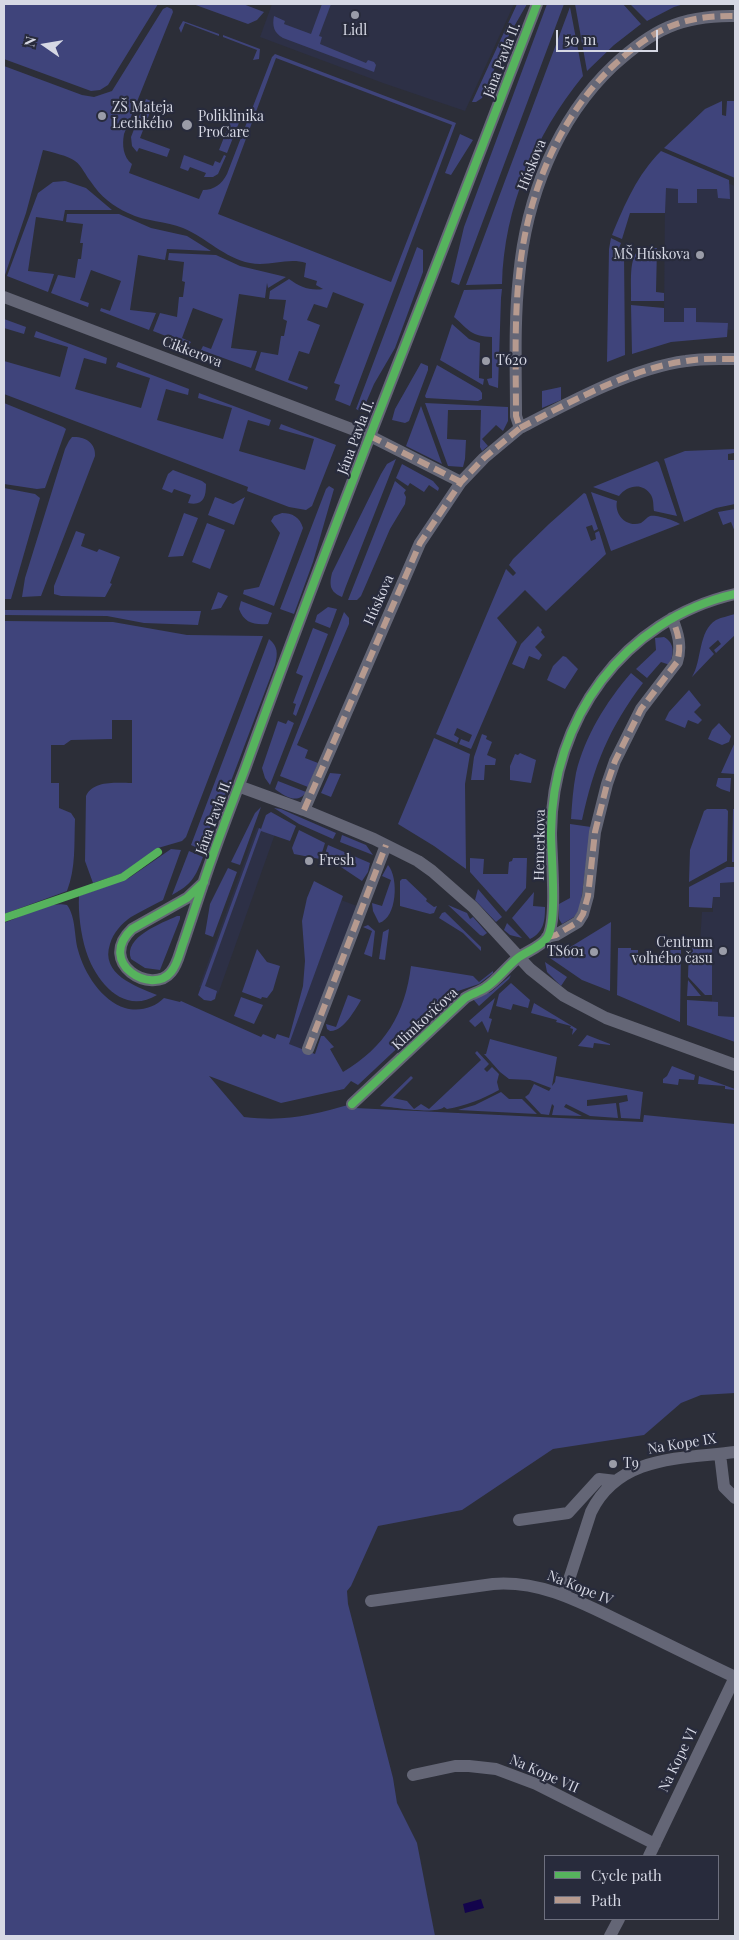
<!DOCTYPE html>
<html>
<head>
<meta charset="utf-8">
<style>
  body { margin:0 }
  #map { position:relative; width:739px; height:1940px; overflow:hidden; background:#2c2e38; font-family:"Playfair Display",serif }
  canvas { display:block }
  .frame { position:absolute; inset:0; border:5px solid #d6d8e4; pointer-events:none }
  .legend { position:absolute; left:544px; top:1855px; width:175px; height:65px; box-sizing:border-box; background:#282b3c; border:1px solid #6e707f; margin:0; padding:6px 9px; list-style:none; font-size:15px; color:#d6d8e4 }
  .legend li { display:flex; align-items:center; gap:10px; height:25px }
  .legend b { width:25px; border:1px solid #6e707f }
  .north { position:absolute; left:20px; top:20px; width:50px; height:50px; -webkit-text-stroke:4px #282b3c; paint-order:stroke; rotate:283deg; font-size:14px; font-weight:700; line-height:20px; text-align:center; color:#d6d8e4 }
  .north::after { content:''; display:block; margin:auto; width:18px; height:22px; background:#d6d8e4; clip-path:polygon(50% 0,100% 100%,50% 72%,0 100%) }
  .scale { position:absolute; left:556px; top:30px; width:102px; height:22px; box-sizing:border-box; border:2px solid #d6d8e4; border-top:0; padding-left:6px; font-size:15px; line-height:18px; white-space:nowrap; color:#d6d8e4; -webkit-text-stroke:4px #282b3c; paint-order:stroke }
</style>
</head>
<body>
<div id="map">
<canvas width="739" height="1940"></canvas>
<div class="frame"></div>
<ul class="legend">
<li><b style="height:6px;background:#56b35d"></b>Cycle path</li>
<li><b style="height:6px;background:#b69a8f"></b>Path</li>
</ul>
<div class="north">N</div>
<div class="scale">50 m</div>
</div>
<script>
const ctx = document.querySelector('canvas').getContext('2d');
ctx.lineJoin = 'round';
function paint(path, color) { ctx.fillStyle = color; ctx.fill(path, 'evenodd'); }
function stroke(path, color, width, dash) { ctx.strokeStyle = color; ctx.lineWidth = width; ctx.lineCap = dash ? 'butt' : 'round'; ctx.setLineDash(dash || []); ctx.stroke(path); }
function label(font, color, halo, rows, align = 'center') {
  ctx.font = font + ' "Playfair Display",serif'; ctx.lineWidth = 4.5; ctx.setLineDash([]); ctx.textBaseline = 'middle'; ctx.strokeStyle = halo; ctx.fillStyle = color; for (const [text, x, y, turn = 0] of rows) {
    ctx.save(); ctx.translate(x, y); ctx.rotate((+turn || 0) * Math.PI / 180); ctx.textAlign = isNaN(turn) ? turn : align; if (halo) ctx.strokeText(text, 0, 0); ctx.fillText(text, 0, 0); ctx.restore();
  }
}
const built = new Path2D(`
  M272,4H514L465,111L383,83L260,37Z
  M730,184L735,186V330L664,328L665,188Z
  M257,827L275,834L218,994L199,987Z
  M720,882H734V897H735V1017L718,1016L712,1002V943L700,942L702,912H713V897Z
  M341,900L357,906L304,1050L288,1044Z`);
const green = new Path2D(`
  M4,4H158L108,85L100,90L91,91L4,59Z
  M193,4H243L264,12L257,20L248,24Z
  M322,4H331L319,36L322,37L320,44L366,63L368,60L374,62L376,65L374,72L283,38C274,33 272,26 274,16L285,21L284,24L311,34Z
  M517,4H527L508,37L482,98L476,102H472Z
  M547,4H564L459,285L451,282L464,227Z
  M575,4H623L641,24L614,45L587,71Z
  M630,4H684L674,7L647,21Z
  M167,7L172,9L173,12L124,134C122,145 123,157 132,164L129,173L199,199L203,190C214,190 222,184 227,174L272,57L275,54L456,123L350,406L335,400L340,385L334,383L364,304L333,292L327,308L314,304L307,320L320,325L309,354L299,351L288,380L308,387L307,390L255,370L261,352L278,355L281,336H284L287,321L283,319L286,300L269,299L270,291L289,279C300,287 310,291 323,289L316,285L317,281L304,277L306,263C288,257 269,267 250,263C224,258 207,238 183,228C166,221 146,222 128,213C114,207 100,196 91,182C86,176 82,166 75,161C69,156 51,152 43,150L26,213L4,278V66L82,95L94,97L112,91L163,9ZM276,58L452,125L391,282L218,214Z
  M570,7L583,76C535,135 504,207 502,284L466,285Z
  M183,21L219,34V36L185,23L181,33L179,28Z
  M223,35L260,49L259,59L253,60L257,50L223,37Z
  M146,99L154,102L140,138L170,149L167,157L139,148L137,152L132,146L131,137Z
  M722,101V115L726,116L727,101H735V178L664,148L705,109Z
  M234,112L242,115L227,153L219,150Z
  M460,134L473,140L451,175L445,173Z
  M661,151L729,180L730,199L718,198L717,189H697V203H678V189L666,188L665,213H630L622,239L612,235C625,204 637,175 661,151Z
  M184,155L213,166L215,161L220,163L224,155L226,156L218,174L213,177H204L206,173L190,167L188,171L180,168Z
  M65,181L86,188L112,210H65L63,221L36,217L28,271L54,274L48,292L7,276L38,193L53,182Z
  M67,214H119L151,228L187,236L211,251L167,249L165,260L138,255L130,310L156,313L149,330L100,311L101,308L110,311L121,281L91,270L80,300L89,303L88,307L51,293L58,275L75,278L78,259H81L83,243H80L83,224L66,222Z
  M611,238L621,243L619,248L624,254L625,355L607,362L609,249Z
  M417,247L423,250V272L395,348L374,384L362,412L356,409Z
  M642,248H657L656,292L664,293V301H631C632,287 627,254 642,248Z
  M169,253L216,255L240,266L286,277L268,288L267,283L265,298L239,294L231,348L257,351L251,368L201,350L203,346L211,349L223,319L193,308L182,338L191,342L189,345L153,331L160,313L177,317L179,297H183L185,282L182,281L184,262L168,260Z
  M502,289L501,298L498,388L489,385L487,379L492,378V337C471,336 470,331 454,317L464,290Z
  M631,305L664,308V322H684V308H696V322L728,323L727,337L671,342L632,354Z
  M4,319L26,327L24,334L4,328Z
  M452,324L469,339L480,343L479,378L484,379L483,385L440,360Z
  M36,331L107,358L106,364L84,358L75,389L141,408L150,378L116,367L118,362L189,389L188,395L166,389L157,420L223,439L232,408L198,398L199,393L271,420L269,426L248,420L239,451L305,470L314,439L279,429L281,424L336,445L312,506L306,510L289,507L247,491L248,487L4,394V361L60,377L68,347L34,337Z
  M421,363L428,366V370L409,421L405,423L392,420L395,409Z
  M437,365L480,390L482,393V399L478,401L426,398L425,396Z
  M561,387V400L542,408V391Z
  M4,403L63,427L66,429L45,488L37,489L4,484Z
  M425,403L508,407V421L503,431L496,425L482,439L488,446L482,451L480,447L481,410H448L447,439L466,440L465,459L463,467L448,466Z
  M421,406L442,464L406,446Z
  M72,437C85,436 96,443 95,456L41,596L22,597L25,578L65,449L69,441Z
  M735,449L734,453L728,454V460H735V504L716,508L684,522L664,459L685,451Z
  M396,459L346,586L342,597C330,592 329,585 332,573L381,474L387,464Z
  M657,461L659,463L677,516L654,511C653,506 654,500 651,495C643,482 627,485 619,496L593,487Z
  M402,464L433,481L439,488L438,491L429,485L424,492L410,483L408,486L396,478Z
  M173,470L202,481L206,484C206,498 203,506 188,503L191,495L174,489L172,493L162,489L168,474Z
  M395,481L406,490L404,493L406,497L405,504L390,529L361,596L357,600H348Z
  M329,486L334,489L313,562L294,614L280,609L326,489Z
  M4,488L35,494L40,498L11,599H4Z
  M591,492L617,501C614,514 626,528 641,523C644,521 647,517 650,516C656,514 676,521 680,524L611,551Z
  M584,493L586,494L598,529L594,531L592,525L586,527L591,541L596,539L595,533L599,531L606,554L546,611L525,590L497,618L517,642L471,749L459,744L461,739L469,742L472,735L457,728L454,735L459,738L457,743L436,734L506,569L513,576L516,573L509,565L513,559L549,524Z
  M215,497L233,504L245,497L234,525L208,515Z
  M735,509V532L731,522L723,525L718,512Z
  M184,513L198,518L183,556L168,557Z
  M282,513C292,513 300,517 303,528L274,606L243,594L244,590L259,587L280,533L271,521L274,516Z
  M207,523L225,530L210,569L192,562Z
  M76,531L85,534L81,546L97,552L99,549L120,557L110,583L112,584L105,597L61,596L54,594V586Z
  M218,592L228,596L221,608L211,610Z
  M241,601L272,613L268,624C254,625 244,623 239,609Z
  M328,607L337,609L330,628L315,622L317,615Z
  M4,610L201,611L198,625L144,623L107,616L4,615Z
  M344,612L349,618V624L297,745L308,750L305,758L318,763L308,787L280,776Z
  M735,614V635L716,653L714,650L721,644L718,640L709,648L714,654L692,677C702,661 698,631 716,620C722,617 729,616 735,614Z
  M4,621L113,622L187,635L263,636L186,837L182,841L158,848L123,873L93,883L85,861L86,796C93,780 118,783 132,783V720H112V739L71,740L64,745H51V783H59V808L71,813L75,819C74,844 76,868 67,891L4,914Z
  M538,626L542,630L541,632L545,637L535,647L542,655L539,660L529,656L524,669L512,664L521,644Z
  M313,628L328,634L296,716L293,714L296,704L293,703L303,676L296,673Z
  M664,637C676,644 673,654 670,665L661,662L647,678L636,669L656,650L655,638Z
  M269,639C278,646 278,654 275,665L214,826L211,825L202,850L191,845Z
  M563,656L566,657L578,669L565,689L547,680L553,666Z
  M631,673L643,683C609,728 594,765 582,820L571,819C572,804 573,788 576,773C585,736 606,702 631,673Z
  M689,690L701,705L694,712L702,720L698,724L688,720L685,728L665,720L669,712Z
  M288,720L294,723L270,785L265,778L262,768L278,721L286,724Z
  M719,723L731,736L729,742L722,745L708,739L712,730Z
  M482,734L487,736L486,739L492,742L487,755L496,759L495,765H485L484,780H471L474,757Z
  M434,738L470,754L465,784L466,869L434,846L398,824Z
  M735,742V774L721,773Z
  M520,753L536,760L531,783L510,780V766L515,754L518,755Z
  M330,773L341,774L331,797L321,793Z
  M718,778H731L730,792L721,789L716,786Z
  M278,781L306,792C298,805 284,796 275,789Z
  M261,807L240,865L231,862L255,813Z
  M274,808L281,809L336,833L333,839L299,824Z
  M707,809H726L728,811L727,861L689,882L690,850L704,811Z
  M733,809H735V862H732Z
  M271,812L296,826L290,841L261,831L205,986L217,991L215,999L211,1001L204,1000L198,995L259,828L261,829L266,815Z
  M570,824L591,827L580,909L574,917L562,924L559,919V904L570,898Z
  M299,830L325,843L320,859L294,854L292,848Z
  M342,835L366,845L373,855L340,842Z
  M328,845L370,863L368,872L362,881L341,867L323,860Z
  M171,849L181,850L163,900C152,906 141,911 131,917C122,923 113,933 110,944C100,974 135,986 157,995C123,1016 95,980 86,951C81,935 78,913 79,896L129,878Z
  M189,851L203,857C195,878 192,884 172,895Z
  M513,858H527L526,888L506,912L470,872V858L484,859L483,874H508L509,862L512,861Z
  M388,865C399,878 397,918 379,923L373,911L372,903L382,906L391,880L382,876Z
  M727,867H735V882L720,883V897H713L712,908L689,907V887Z
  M228,868L237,872L213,937L205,934L210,904Z
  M402,879H406L427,899L426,901L434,907L437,906L434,913L430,914L400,906V881Z
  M314,881L343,896L289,1044L315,1054L321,1036H324L334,1047L330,1049L343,1072C385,1047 405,1014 411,966L473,976L479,982L493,971V973L479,984L458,991L358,1085L351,1081L344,1089L281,1103L209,1076L244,1117C287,1122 311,1115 352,1104L355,1108L643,1122L644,1115L735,1124V1393L701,1395L681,1403L644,1435L553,1449L462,1510L378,1526L351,1586L347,1591L348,1604L393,1778L397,1803L417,1843L435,1936H4V923C21,917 49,901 67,905C76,917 74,936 78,950C84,973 102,1001 125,1008C139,1012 154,1008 164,998L180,1002L181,1001L261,1037L263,1034L275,1039L277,1034L289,1038L303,986L305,961L302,921L307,898Z
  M478,889L502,917L496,922L475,900Z
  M534,892L533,906L545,907C545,921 544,932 530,939L512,918Z
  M448,905L467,913L470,919L473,917L487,933L483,936L480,935Z
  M445,912L481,947V951L463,933L439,918L442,913Z
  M177,916H180V919L160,970L145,968L131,959C123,937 162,923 177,916Z
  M611,922L610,991L582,980L547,956L554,946L559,954Z
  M507,923L522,938L510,935L504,930Z
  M368,925L375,931L372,957L364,954L372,931L363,927Z
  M389,929L385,960L379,959L383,932Z
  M694,942L712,943V995H705L688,977L689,946Z
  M618,948H631V950H638V959H663L664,950H681L680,1022L617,995Z
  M257,949L267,962L280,966L273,990L267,998L262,997L261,999L242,992Z
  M545,962L567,977L561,986L547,972Z
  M511,975L509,979L479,1006L473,999L491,992Z
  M688,980L701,996H687Z
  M511,983L530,1000L528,1008L513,1004L511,1010L496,1006L499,994Z
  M348,995L361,1000C355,1010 343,1032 330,1031L327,1029L326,1024L336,1027Z
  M241,997L263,1005L254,1024L234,1016Z
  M495,998L489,1018L492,1019L488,1033L482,1021L475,1027L469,1021Z
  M687,1000L718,1002V1016L735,1017V1042L687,1025Z
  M534,1003L577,1029L572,1035L573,1029L570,1028L571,1026L556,1022L557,1020L531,1013Z
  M587,1035L610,1044V1045L594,1043L593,1048L578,1046Z
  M490,1039L557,1057L552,1086L555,1082L556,1076L643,1092L640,1119L621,1118L619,1103L628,1101L627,1095L587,1100V1106L616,1103L618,1118L590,1116L566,1104L564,1107L582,1116L552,1115L554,1106L552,1104L549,1115L541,1114L525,1097L529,1094L534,1084L549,1091L551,1088L530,1080L509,1079L500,1072L484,1054H486Z
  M477,1051L489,1064L484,1069L487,1072L492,1067L499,1074L497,1082L499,1090C483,1099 465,1106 447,1109L444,1107C435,1115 393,1107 380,1106L411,1076L413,1078L393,1098L407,1101L414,1109L421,1104L429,1109L481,1060L475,1053Z
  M672,1066L695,1075L694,1080L679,1079L678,1085L663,1083V1079L667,1076Z
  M699,1076L735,1089V1090L725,1089V1086L698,1084Z
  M501,1092L509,1099H522L537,1114L458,1110L475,1105Z`);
const water = new Path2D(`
  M481,1899L484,1908L465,1913L463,1904Z`);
const street = new Path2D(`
  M4,297L370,436L461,482
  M520,428C568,403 632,368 686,361C702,358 719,359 735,359
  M238,786L304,810L374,839L418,861L432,871L473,907L530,969L564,996L606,1018L735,1065
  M304,810L420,543L461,482L484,458L520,428L516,416C516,370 514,322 519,276C526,199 556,120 613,66C652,30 681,15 735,16
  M204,882L187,898L132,929C96,963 152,996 171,972C178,964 180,951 184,941C190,923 196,905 202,887C215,847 230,808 245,769C286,655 329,542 373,428C428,287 483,145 537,4
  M547,937L556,935L578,922L583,914L588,896L595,832L607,784L615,761L641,709L677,662C682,646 678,633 672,618
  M308,1049L386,845
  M352,1104L465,998C471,994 479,992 485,988C498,980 507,966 519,957C528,951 540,947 547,938C558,921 551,855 551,833C552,719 623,620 735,594
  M720,1454L724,1487L735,1498
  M519,1520L568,1513L599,1479L616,1481
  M564,1595L591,1512C619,1455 681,1459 735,1452
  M371,1601L493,1584C545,1580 587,1606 632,1627C667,1644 701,1661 735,1677
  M413,1775L455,1766H469L496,1769L536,1784L655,1844
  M649,1856L735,1677
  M610,1936L619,1919`);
const quiet = new Path2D(`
  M520,428C568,403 632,368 686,361C702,358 719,359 735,359
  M370,436L461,482
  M304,810L420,543L461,482L484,458L520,428L516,416C516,370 514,322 519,276C526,199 556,120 613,66C652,30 681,15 735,16
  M547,937L556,935L578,922L583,914L588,896L595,832L607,784L615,761L641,709L677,662C682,646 678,633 672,618
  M308,1049L386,845`);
const cycleway = new Path2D(`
  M204,882L187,898L132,929C96,963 152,996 171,972C178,964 180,951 184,941C190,923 196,905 202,887C215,847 230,808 245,769C286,655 329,542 373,428C428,287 483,145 537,4
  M4,918L123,877L158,852
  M352,1104L465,998C471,994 479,992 485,988C498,980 507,966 519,957C528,951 540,947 547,938C558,921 551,855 551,833C552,719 623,620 735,594`);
const markers = [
  [355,15,5,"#9a9ca8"],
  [102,116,5,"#9a9ca8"],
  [187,125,6,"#9a9ca8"],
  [700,255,5,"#9a9ca8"],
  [486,361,5,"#9a9ca8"],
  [309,861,5,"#9a9ca8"],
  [723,951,5,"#9a9ca8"],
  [594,952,5,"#9a9ca8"],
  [613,1464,5,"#9a9ca8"]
];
const poiNames = [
  ["Lidl",355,31,"center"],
  ["ZŠ Mateja",112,108],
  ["Lechkého",112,124],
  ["Poliklinika",198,117],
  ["ProCare",198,133],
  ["MŠ Húskova",690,255,"right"],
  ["T620",496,361],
  ["Fresh",319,861],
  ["Centrum",713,943,"right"],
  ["voľného času",713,959,"right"],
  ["TS601",584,952,"right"],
  ["T9",623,1464]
];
const streetNames = [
  ["Jána Pavla II.",502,60,-69],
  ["Húskova",532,165,-68],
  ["Cikkerova",192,352,21],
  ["Jána Pavla II.",356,437,-69],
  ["Húskova",379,600,-66],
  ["Jána Pavla II.",214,817,-70],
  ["Hemerkova",540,845,-89],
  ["Klimkovičova",425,1019,-43],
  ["Na Kope IX",682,1444,-9],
  ["Na Kope IV",580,1588,22],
  ["Na Kope VI",678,1760,-64],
  ["Na Kope VII",544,1774,24]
];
paint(built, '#2d3046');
paint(green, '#3f447b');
paint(water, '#13044c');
stroke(street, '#646676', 12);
stroke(quiet, '#b69a8f', 6, [12, 6]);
stroke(cycleway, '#56b35d', 8);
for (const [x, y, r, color] of markers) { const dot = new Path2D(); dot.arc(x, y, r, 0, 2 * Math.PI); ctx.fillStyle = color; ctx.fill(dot); stroke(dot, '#282b3c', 2); }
label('14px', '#d6d8e4', '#282b3c', poiNames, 'left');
label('14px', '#d6d8e4', '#282b3c', streetNames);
</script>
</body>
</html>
